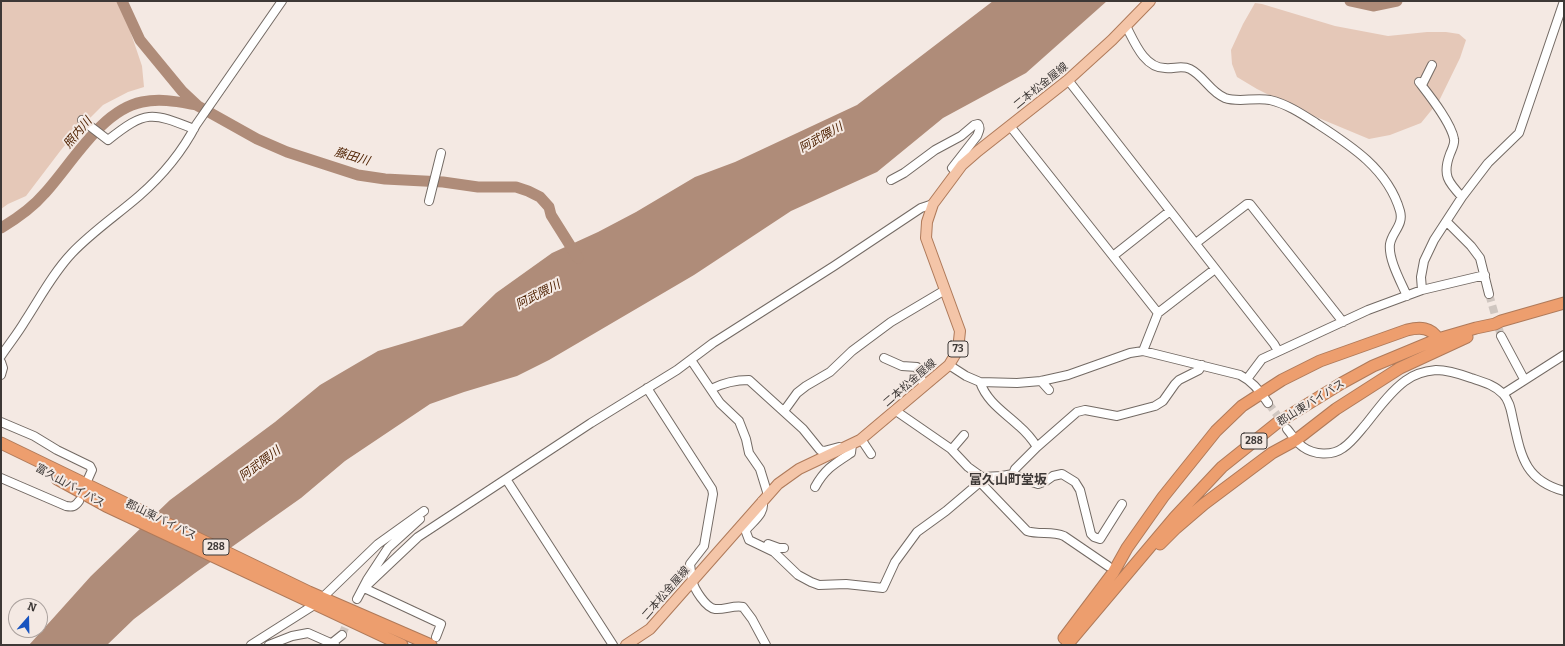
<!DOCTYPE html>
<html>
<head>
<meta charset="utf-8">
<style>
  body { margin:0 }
  #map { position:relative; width:1565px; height:646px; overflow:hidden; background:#f4e9e3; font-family:Bitter,serif }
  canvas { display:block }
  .frame { position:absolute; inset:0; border:2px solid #3d3836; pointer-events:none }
  .north { position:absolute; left:8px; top:598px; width:40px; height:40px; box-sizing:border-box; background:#f4e9e3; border:1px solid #aba29e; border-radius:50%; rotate:20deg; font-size:11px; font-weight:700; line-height:16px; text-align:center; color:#3d3836 }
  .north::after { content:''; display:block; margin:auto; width:14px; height:18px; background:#1853bf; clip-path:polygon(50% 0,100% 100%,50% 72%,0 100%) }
</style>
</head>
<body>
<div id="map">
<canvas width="1565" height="646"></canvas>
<div class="frame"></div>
<div class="north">N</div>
</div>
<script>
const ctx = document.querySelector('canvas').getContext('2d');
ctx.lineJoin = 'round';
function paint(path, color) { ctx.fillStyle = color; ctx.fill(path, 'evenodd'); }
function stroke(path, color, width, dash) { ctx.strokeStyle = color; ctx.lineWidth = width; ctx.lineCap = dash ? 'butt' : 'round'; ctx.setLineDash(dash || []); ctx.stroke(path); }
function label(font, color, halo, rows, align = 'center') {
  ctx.font = font + ' Bitter,"Noto Sans JP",serif'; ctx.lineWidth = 4; ctx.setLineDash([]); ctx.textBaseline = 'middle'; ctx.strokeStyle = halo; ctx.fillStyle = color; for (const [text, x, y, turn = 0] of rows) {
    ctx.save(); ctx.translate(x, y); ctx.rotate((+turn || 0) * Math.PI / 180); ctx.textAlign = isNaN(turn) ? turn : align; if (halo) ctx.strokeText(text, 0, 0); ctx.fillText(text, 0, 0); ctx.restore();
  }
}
const green = new Path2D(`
  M1,1H120L142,66L144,87L128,92L103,105L75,133L61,150L26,196L8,204L1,209Z
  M1255,3L1262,4L1335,26L1388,36L1427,32H1446L1459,34L1466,40L1460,58L1439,101L1421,123L1390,135L1369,139L1297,109L1257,89L1237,77L1232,64L1231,50L1243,24Z`);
const water = new Path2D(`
  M993,1H1107L1026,73L943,118L877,172L791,211L694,275L549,360L517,376L464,392L430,404L345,461L301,498L195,573L134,619L107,645H29L91,576L170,500L275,422L320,385L378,351L462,326L496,293L552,253L598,232L636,212L695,177L735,162L857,105Z`);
const river = new Path2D(`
  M122,1L140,40L182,91L198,106L257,139L287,152L358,175L385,179L443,182L478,187H516L528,191L540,197L549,207L551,215L578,258
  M1350,1L1373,6L1397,1
  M1,228C16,219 33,207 44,194C71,165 101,110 142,102C161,98 179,102 197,105`);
const minorTunnel = new Path2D(`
  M1489,294L1501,336
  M1268,403L1284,424
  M342,635L357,599`);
const minor = new Path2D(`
  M1126,26C1134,41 1144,68 1165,68C1174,69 1182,65 1190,69C1204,76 1210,92 1225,98C1239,103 1255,97 1270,100C1287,104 1302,114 1316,123C1350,145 1388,169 1400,211C1404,225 1392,232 1390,244C1388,259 1401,282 1407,296
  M1068,80L1274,344L1278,351
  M1419,82C1429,95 1451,122 1454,139C1455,144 1452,149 1450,154C1442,175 1448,182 1462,197
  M1422,85L1432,65
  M82,120L108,140C146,110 151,112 194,129
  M1010,126L1158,313
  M891,180L904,173L935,150L961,136L974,125L978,124C981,128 979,131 977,136L952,168L956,172
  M429,201L441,153
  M1447,222L1471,246L1480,258L1489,294
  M1196,243L1247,204H1250L1343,322
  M1113,256L1170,211
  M1422,290L1421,277L1424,261L1434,240L1462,197L1488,163L1519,133L1564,1
  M1501,336L1524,379
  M1143,351L1158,313L1215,269
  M1,356C9,344 18,333 25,321C40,298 53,273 72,253C92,232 117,215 139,196C162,176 182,152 196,125L282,1
  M884,358L902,366L917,367L924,386
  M691,360L720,403L739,421L746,439L749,453L760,469L768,495
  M1,362L3,368L1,375
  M949,365L966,376L980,382L1017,383L1041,381L1068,375L1130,353L1143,351L1240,375C1252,381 1261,392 1268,403
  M1247,379L1262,359L1368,310L1422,290L1485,275
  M1041,381L1049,390
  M980,382C987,402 1004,412 1019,426C1026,432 1032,439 1037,447
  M647,388L712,489L713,494L704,546L690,564C691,570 691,575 692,580C694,589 706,608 715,609C724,610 734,605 743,607L752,619L766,645
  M711,389C723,383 735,380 749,380L803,429L820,450L824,451L839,447
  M1503,394L1564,355
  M784,411L797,393L806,386L830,372L852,351L891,322L945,290
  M1,422L34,436L57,450L90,466L92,470L88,479
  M1287,429C1292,435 1297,443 1303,447C1314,455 1332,456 1343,448C1352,442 1359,432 1366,424C1378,409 1390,392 1405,381C1414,374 1425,371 1436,370C1448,370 1460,374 1471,378C1483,382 1495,385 1503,394C1510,401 1511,411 1513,420C1521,455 1524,480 1564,491
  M861,439L871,454
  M952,449L964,435
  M1013,474L1015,469L1037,447L1077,412L1085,410L1117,416L1155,406L1163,401L1175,384L1179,380L1199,370L1202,365
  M982,477L1002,476L1013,474L1029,481L1038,484L1046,481L1053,476L1062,474L1075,482L1080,490L1091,534L1094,537L1100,539L1122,504
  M1,478L66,506C72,507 75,507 79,501
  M506,479L613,645
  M980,482L1027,531C1039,535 1052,531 1064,536L1108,566
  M815,487C825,469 834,464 851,453L852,444
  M762,501C767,512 752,522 746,530V532L749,540L774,552L798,575L811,582L819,585L846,584L883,588L895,562L917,532L946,511L979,483L982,477L968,467L951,449L896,411
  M768,544L779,548H784
  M322,598L378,544L424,511
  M357,599L367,580L388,548L420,519
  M436,637L441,624L364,588L418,537L591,423L677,370L713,343L834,266L921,208L933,204
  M332,643L342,635
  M251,645L314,605
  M269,645L292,636L308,633L335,645`);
const major = new Path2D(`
  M626,645L650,629L778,484L799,469L860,440L949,365L958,350L960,331L926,238L927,222L933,204L962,165L978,151L1068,80L1112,40L1150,1`);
const highway = new Path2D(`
  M1,443L309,592L431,645
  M57,479L106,506L402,645
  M1160,544L1176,528L1204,504L1272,453L1296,440L1336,409L1400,368L1467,337
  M1064,638L1113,573L1127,548L1163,497L1216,431L1242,406L1282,380L1320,361L1407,330C1420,327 1431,327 1438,339
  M1067,645L1175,517L1222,467L1277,423L1342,383L1373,366L1438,339L1476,328L1495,324L1501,321L1564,303`);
const shields = [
  [958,349,20],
  [1254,441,26],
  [216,547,26]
];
const shieldNames = [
  ["73",958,349],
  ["288",1254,441],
  ["288",216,547]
];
const streetNames = [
  ["二本松金屋線",1041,86,-39],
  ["二本松金屋線",910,383,-41],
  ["郡山東バイパス",1311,403,-32],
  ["富久山バイパス",70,486,29],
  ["郡山東バイパス",161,520,26],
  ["二本松金屋線",666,593,-49]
];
const waterNames = [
  ["照内川",78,133,-50],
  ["阿武隈川",821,138,-29],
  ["藤田川",352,157,16],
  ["阿武隈川",538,295,-27],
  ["阿武隈川",260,464,-37]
];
const quarterNames = [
  ["富久山町堂坂",1008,480]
];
paint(green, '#e5c8b8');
paint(water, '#af8c79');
stroke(river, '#af8c79', 11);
stroke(minorTunnel, '#cfc6c0', 8, [8, 4]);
stroke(minor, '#736a64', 10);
stroke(major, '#af7a5a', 12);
stroke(highway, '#af7a5a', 13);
stroke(minor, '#fff', 8);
stroke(major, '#f4c5a8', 10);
stroke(highway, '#ed9e6e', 11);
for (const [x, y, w] of shields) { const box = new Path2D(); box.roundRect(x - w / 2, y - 8, w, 16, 3); ctx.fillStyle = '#f4e9e3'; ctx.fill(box); stroke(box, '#3d3836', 1); }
label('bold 10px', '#3d3836', null, shieldNames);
label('11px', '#3d3836', '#f4e9e3', streetNames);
label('italic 12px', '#4e2100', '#f4e9e3', waterNames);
label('bold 13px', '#3d3836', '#f4e9e3', quarterNames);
</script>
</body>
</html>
